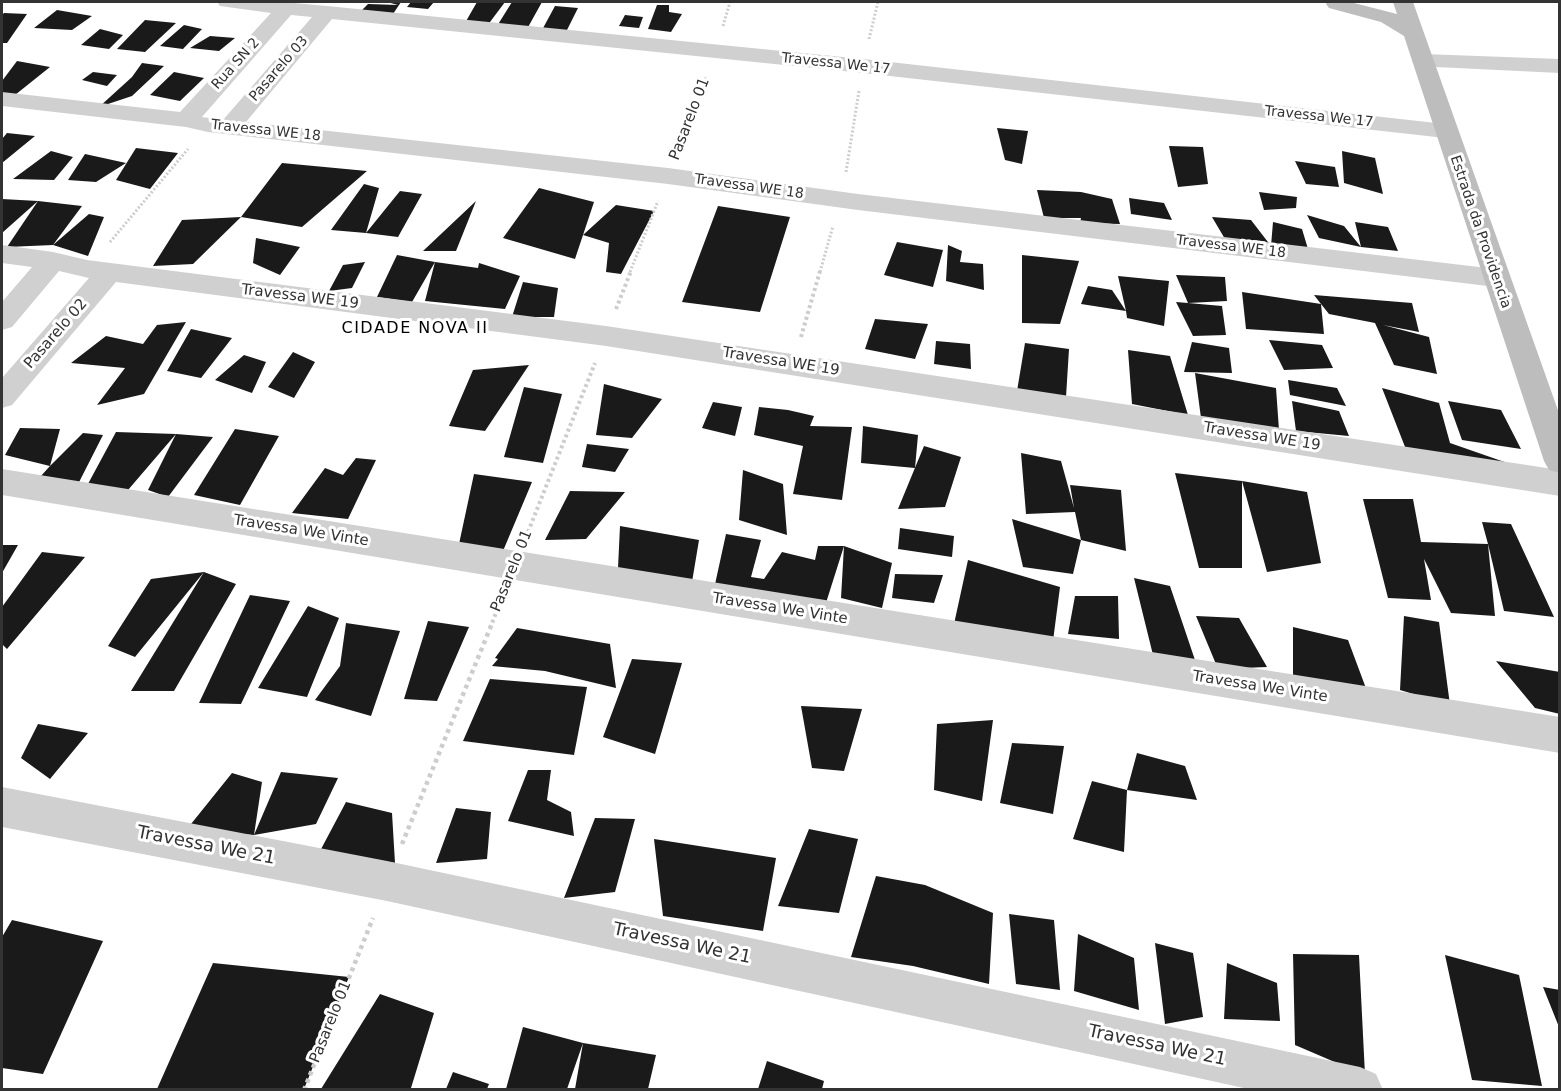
<!DOCTYPE html>
<html>
<head>
<meta charset="utf-8">
<style>
  body { margin:0 }
  #map { position:relative; width:1561px; height:1091px; overflow:hidden; background:#fff; font-family:"DejaVu Sans",sans-serif }
  canvas { display:block }
  .frame { position:absolute; inset:0; border:3px solid #333; pointer-events:none }
</style>
</head>
<body>
<div id="map">
<canvas width="1561" height="1091"></canvas>
<div class="frame"></div>
</div>
<script>
const ctx = document.querySelector('canvas').getContext('2d');
ctx.lineJoin = 'round';
function paint(path, color) { ctx.fillStyle = color; ctx.fill(path, 'evenodd'); }
function stroke(path, color, width, dash) { ctx.strokeStyle = color; ctx.lineWidth = width; ctx.lineCap = dash ? 'butt' : 'round'; ctx.setLineDash(dash || []); ctx.stroke(path); }
function label(font, color, halo, rows, align = 'center') {
  ctx.font = font + ' "DejaVu Sans",sans-serif'; ctx.lineWidth = 6; ctx.setLineDash([]); ctx.textBaseline = 'middle'; ctx.strokeStyle = halo; ctx.fillStyle = color; for (const [text, x, y, turn = 0] of rows) {
    ctx.save(); ctx.translate(x, y); ctx.rotate((+turn || 0) * Math.PI / 180); ctx.textAlign = isNaN(turn) ? turn : align; if (halo) ctx.strokeText(text, 0, 0); ctx.fillText(text, 0, 0); ctx.restore();
  }
}
const building = new Path2D(`
  M387,2H401L393,14L361,11L368,4L398,5Z
  M411,2H434L428,9L407,7Z
  M477,2H505L487,26L465,23Z
  M512,2H542L527,29L497,26Z
  M657,5H669V12L682,14L671,32L648,29Z
  M555,6L578,8L566,32L542,30Z
  M57,10L92,16L72,30L34,28Z
  M4,13L27,14L7,43H2V15Z
  M625,15L643,17L639,28L619,26Z
  M145,20L176,23L145,52L117,49Z
  M184,25L202,29L183,49L160,46Z
  M100,29L123,35L109,49L81,45Z
  M210,36L235,38L219,51L190,48Z
  M17,61L50,67L15,95H2V81Z
  M142,63L164,66L132,96L99,107L132,77Z
  M93,72L117,75L107,86L82,80Z
  M174,72L204,78L180,101L150,95Z
  M997,128L1028,131L1022,164L1005,160Z
  M7,133L35,136L2,163V139Z
  M1169,146L1203,147L1208,184L1178,187Z
  M136,148L178,153L150,189L116,180Z
  M51,151L73,157L54,180L13,179Z
  M1342,151L1375,158L1383,194L1344,183Z
  M85,154L126,163L96,182L68,180Z
  M1295,161L1335,167L1339,187L1306,184Z
  M282,163L367,171L302,227L241,217Z
  M364,184L379,188L366,233L331,230Z
  M539,188L594,202L583,235L616,205L654,211L621,274L606,272L609,243L583,235L575,259L503,238Z
  M1037,190L1081,192L1112,199L1120,224L1080,223L1081,218H1044Z
  M400,191L422,194L398,237L366,233Z
  M1259,192L1297,197L1296,208L1264,210Z
  M1129,198L1164,203L1172,220L1131,214Z
  M2,199L38,201L2,233Z
  M38,201L82,206L53,245L89,214L104,217L88,256L53,245L7,247Z
  M476,201L456,251H423Z
  M718,206L790,217L760,312L682,302Z
  M1307,215L1344,226L1361,247L1319,238Z
  M241,217L193,264L153,266L182,220Z
  M1212,217L1251,220L1271,246L1273,222L1302,229L1308,249L1271,246L1225,239Z
  M1355,222L1388,227L1398,251L1361,247Z
  M256,238L300,247L280,275L253,263Z
  M897,242L943,250L933,287L884,275Z
  M948,245L962,251L960,262L983,264L984,290L946,281Z
  M397,255L435,262L412,302L377,297Z
  M1022,255L1079,261L1060,324L1022,323Z
  M365,262L352,288L329,291L343,265Z
  M435,262L478,268L479,263L520,276L505,309L425,301Z
  M1176,275L1225,277L1227,301L1188,303L1222,306L1226,335L1193,336L1176,302L1188,303Z
  M1118,276L1169,281L1164,326L1127,318L1126,311L1081,304L1088,286L1112,290L1126,311Z
  M523,282L558,288L554,317H512Z
  M1242,292L1321,304L1314,295L1412,303L1419,332L1383,325L1429,337L1437,374L1394,365L1375,323L1329,314L1321,304L1324,334L1246,329Z
  M875,319L928,324L915,359L865,349Z
  M186,322L144,394L97,405L125,368L71,363L106,336L143,344L157,325Z
  M191,329L232,338L201,378L167,371Z
  M1269,340L1322,345L1333,368L1284,370Z
  M936,341L970,344L971,369L934,364Z
  M1192,342L1229,348L1232,373L1184,372Z
  M1025,343L1069,349L1066,397H1016Z
  M1128,350L1170,356L1188,415L1132,404Z
  M293,352L315,362L294,398L268,387Z
  M244,355L266,362L252,393L215,380Z
  M529,365L485,431L449,426L473,370Z
  M1195,373L1276,388L1279,430L1201,418Z
  M1288,380L1337,388L1346,406L1290,395Z
  M604,384L662,399L632,438L596,435Z
  M524,387L562,394L543,463L504,457Z
  M1382,388L1439,403L1450,443L1516,466L1407,452Z
  M1292,401L1339,411L1349,436L1296,431Z
  M1448,401L1501,410L1521,449L1462,440Z
  M713,402L742,407L735,436L702,428Z
  M759,407L788,410L814,416L810,426L852,427L842,500L793,494L803,446L754,435Z
  M863,426L918,435L915,468L861,463Z
  M20,428L60,429L50,466L83,433L103,435L73,494L40,477L50,466L5,455Z
  M235,429L279,436L240,505L194,495Z
  M116,432L176,434L128,490L82,495Z
  M176,434L213,437L168,497L148,490Z
  M587,444L629,449L615,472L582,467Z
  M924,446L961,457L945,507L898,509Z
  M1021,453L1061,461L1074,508L1070,485L1121,490L1126,551L1081,540L1075,512L1026,514Z
  M356,458L376,460L348,519L292,513L325,468L343,475Z
  M743,470L783,484L787,535L739,520Z
  M1175,473L1242,481L1307,492L1321,563L1267,572L1242,481V568H1199Z
  M474,474L532,482L503,551L459,544Z
  M570,491L625,492L586,539L545,540Z
  M1363,499H1413L1421,542L1488,544L1482,522L1511,524L1554,617L1504,611L1488,544L1495,616L1451,613L1424,559L1431,600L1388,598Z
  M1012,519L1081,540L1073,574L1023,567Z
  M620,526L699,540L692,582L618,568Z
  M900,528L954,536L952,557L898,549Z
  M726,534L761,540L751,577L764,579L782,552L815,560L818,546H844L825,606L712,598Z
  M2,545H18L2,573Z
  M844,546L892,563L882,608L841,598Z
  M42,552L85,557L7,649L2,644V607Z
  M968,560L1060,587L1053,641L954,624Z
  M204,572L135,657L108,646L151,579L204,572L236,584L174,691H131Z
  M895,574L943,575L934,603L892,598Z
  M1134,578L1170,586L1196,663L1153,655Z
  M250,595L290,601L241,704L199,703Z
  M1075,596H1118L1119,639L1068,634Z
  M308,606L339,618L307,697L258,688Z
  M1196,616L1239,618L1267,667L1218,669Z
  M1404,616L1439,622L1450,705L1400,690Z
  M428,621L469,627L437,701L404,699Z
  M346,623L400,631L371,716L315,700L340,666Z
  M1293,627L1348,640L1367,691L1293,681Z
  M517,628L610,644L616,688L545,671L492,666L498,659L495,658Z
  M632,659L682,663L655,754L603,737Z
  M1496,661L1560,672V714L1535,708Z
  M490,679L587,687L574,755L463,741Z
  M801,706L862,709L844,771L812,768Z
  M993,720L982,801L934,790L937,724Z
  M38,724L88,733L50,779L21,758Z
  M1012,743L1064,746L1053,814L1000,803Z
  M1137,753L1185,766L1197,800L1127,790L1124,852L1073,839L1092,781L1127,790Z
  M528,770H551L547,800L571,812L574,836L508,821Z
  M281,772L338,778L316,824L254,835L187,829L232,773L262,782L254,835Z
  M346,802L392,813L395,863L320,851Z
  M456,808L491,812L487,859L436,863Z
  M595,818L635,819L615,892L564,898Z
  M809,829L858,839L839,913L778,906Z
  M654,839L776,858L763,931L663,916Z
  M876,876L925,885L993,913L989,984L913,966L851,957Z
  M1009,914L1054,920L1060,990L1016,984Z
  M12,920L103,941L43,1074L2,1068V937Z
  M1078,934L1134,958L1139,1010L1074,991Z
  M1155,943L1193,953L1203,1017L1165,1024Z
  M1293,954L1359,955L1365,1075L1295,1045Z
  M1445,955L1519,975L1542,1086L1472,1080Z
  M213,963L349,977L304,1089H157Z
  M1227,963L1277,983L1280,1021L1224,1019Z
  M1543,987L1560,990V1027H1559Z
  M380,994L434,1013L411,1088L321,1089Z
  M523,1027L583,1043L567,1089H506Z
  M583,1043L656,1055L648,1089H575Z
  M767,1061L824,1081L822,1089H758Z
  M453,1072L489,1084L487,1089H446Z`);
const pathFar2 = new Path2D(`
  M723,26L730,2
  M869,39L878,2
  M678,150L707,76
  M846,172L859,91
  M110,242L188,149
  M630,272L658,201
  M820,272L833,226`);
const pathFar1 = new Path2D(`
  M616,309L631,271
  M801,337L820,271
  M528,532L595,363
  M490,628L502,598`);
const path = new Path2D(`
  M402,844L491,626
  M304,1090L373,918`);
const street = new Path2D(`
  M217,2H283L327,6L863,59L1445,124L1453,126L1457,131L1453,136L1445,138L863,73L332,19L246,122L668,168L858,194L1496,269L1505,271L1509,278L1505,285L1496,287L858,210L668,184L208,132L186,127L2,106V92L180,112L271,13L220,6ZM291,15L312,17L223,120L202,117Z
  M1423,54L1560,59V73L1415,66L1412,61L1415,56Z
  M2,245L53,252L87,260L606,326L1560,470V496L606,346L116,282L12,405L2,408V378L89,278L59,271L12,327L2,330V302L32,267L2,263Z
  M2,469L1560,717V753L2,495Z
  M2,787L387,861L1360,1067L1376,1074L1383,1090H1253L387,901L2,827Z`);
const secondary = new Path2D(`
  M1327,2H1350L1397,14L1393,2H1413L1560,416V473L1549,470L1544,461L1404,36L1381,22L1329,8L1326,4Z`);
const farStreetnames = [
  ["Rua SN 2",236,64,-48],
  ["Travessa We 17",836,64,6],
  ["Pasarelo 03",279,69,-49],
  ["Travessa We 17",1319,117,6],
  ["Travessa WE 18",266,131,6],
  ["Travessa WE 18",749,187,8],
  ["Estrada da Providencia",1480,232,71],
  ["Travessa WE 18",1231,247,7]
];
const streetNames = [
  ["Pasarelo 01",690,119,-69],
  ["Travessa WE 19",300,297,7],
  ["Pasarelo 02",56,334,-49],
  ["Travessa WE 19",781,362,9],
  ["Travessa WE 19",1262,437,9],
  ["Travessa We Vinte",301,531,9],
  ["Pasarelo 01",512,571,-68],
  ["Travessa We Vinte",780,609,9],
  ["Travessa We Vinte",1260,687,9],
  ["Pasarelo 01",331,1022,-68]
];
const neighbourhoodNames = [
  ["CIDADE NOVA II",415,329]
];
const nearStreetnames = [
  ["Travessa We 21",206,846,11],
  ["Travessa We 21",682,944,12],
  ["Travessa We 21",1157,1046,12]
];
paint(building, '#1a1a1a');
stroke(pathFar2, '#cdcdcd', 3, [2, 2]);
stroke(pathFar1, '#cdcdcd', 4, [3, 3]);
stroke(path, '#cdcdcd', 4.5, [4, 4]);
paint(street, '#d0d0d0');
paint(secondary, '#bdbdbd');
label('14px', '#333', '#fff', farStreetnames);
label('15px', '#333', '#fff', streetNames);
ctx.letterSpacing = '1.5px';
label('16px', '#000', '#fff', neighbourhoodNames);
ctx.letterSpacing = '0px';
label('18px', '#333', '#fff', nearStreetnames);
</script>
</body>
</html>
